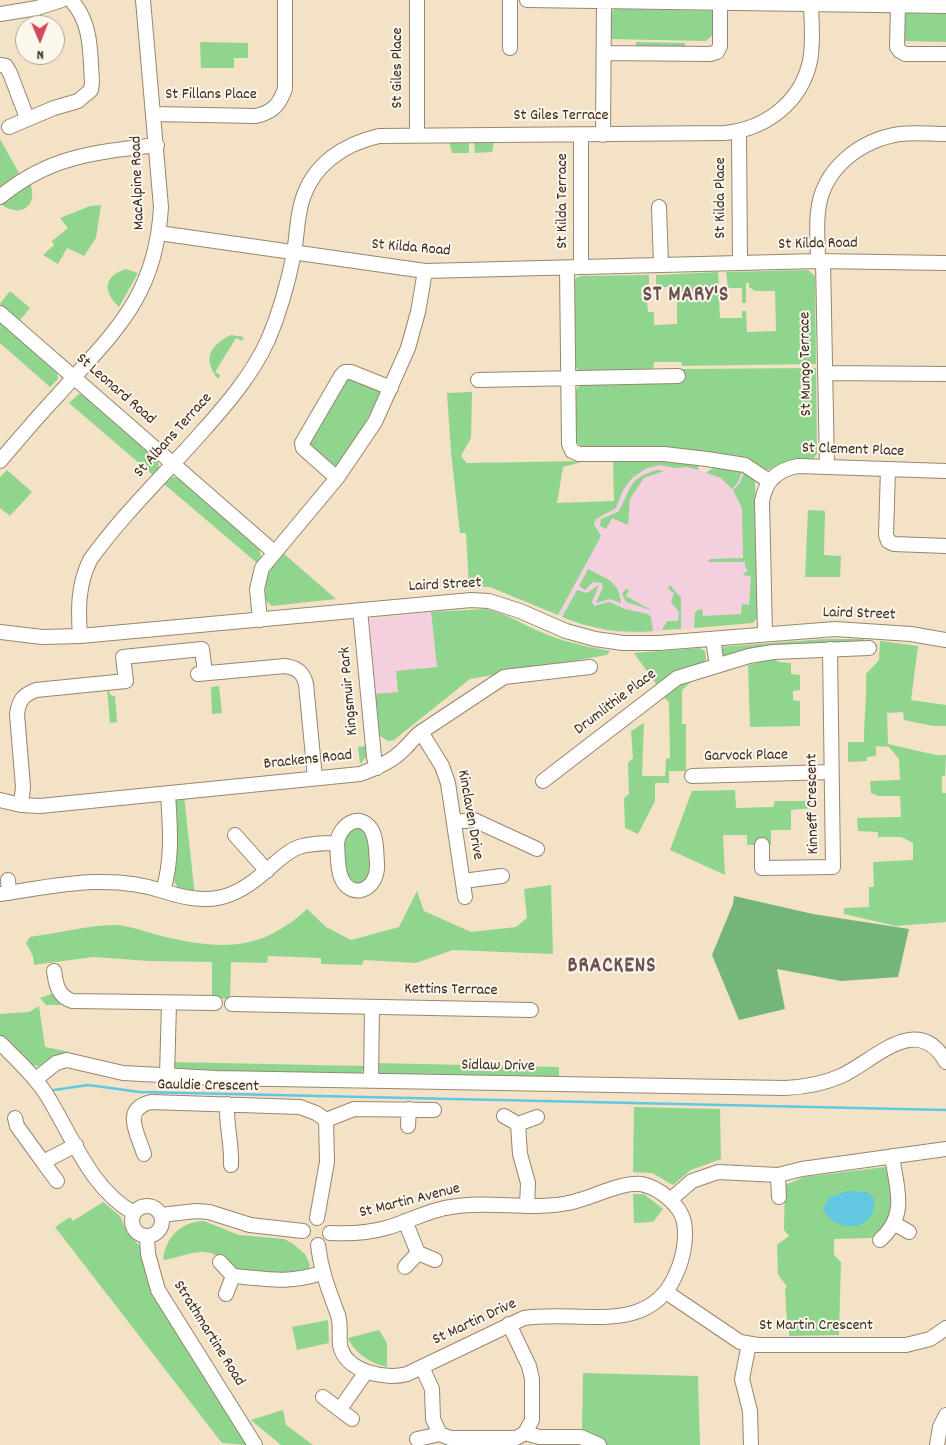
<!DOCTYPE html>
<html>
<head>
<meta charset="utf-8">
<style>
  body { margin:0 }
  #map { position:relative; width:946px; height:1445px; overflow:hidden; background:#f3e2c6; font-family:Dekko,sans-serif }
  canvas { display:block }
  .north { position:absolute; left:15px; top:15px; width:50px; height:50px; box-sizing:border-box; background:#fbf7ec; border:1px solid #aea59a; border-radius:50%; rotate:179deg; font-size:14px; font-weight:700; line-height:20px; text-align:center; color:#3b2a1e }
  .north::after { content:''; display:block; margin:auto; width:18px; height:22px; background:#d1495b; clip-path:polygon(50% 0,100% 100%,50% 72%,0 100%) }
</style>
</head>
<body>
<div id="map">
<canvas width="946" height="1445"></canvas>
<div class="north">N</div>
</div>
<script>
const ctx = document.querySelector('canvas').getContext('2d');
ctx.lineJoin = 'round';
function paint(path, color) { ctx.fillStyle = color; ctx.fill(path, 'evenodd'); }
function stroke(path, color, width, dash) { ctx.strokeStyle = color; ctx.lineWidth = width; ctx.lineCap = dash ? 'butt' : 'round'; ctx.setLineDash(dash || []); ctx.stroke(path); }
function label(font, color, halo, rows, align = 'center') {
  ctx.font = font + ' Dekko,sans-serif'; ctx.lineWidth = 4; ctx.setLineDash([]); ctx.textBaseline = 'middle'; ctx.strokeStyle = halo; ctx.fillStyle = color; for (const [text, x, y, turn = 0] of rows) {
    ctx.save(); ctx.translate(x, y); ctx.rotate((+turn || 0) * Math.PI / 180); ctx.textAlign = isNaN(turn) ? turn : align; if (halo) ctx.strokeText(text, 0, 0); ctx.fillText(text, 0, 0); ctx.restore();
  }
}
const built = new Path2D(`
  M613,460L697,464L699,470L706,473L714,467L750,475L753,623L634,633L607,631L578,623L490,587H469L557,503L614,501Z
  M431,612L437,667L396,671L398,692L374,694L366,619Z`);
const green = new Path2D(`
  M615,9L716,11V32L706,41L610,39V13Z
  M903,13L946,14V42L901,41Z
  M200,42L248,43V58H234V68H201Z
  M636,42L685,43V49L636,48Z
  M0,139L19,173L0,187Z
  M449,142H469V153H452Z
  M494,142L492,152L475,153L474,143Z
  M30,183C39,206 20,219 1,204Z
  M101,205L96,238L84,256L67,248L58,264L43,255L54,245L52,241L68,228L60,218L90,206Z
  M126,269L138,273L119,307C103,292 103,276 126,269Z
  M808,270L815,276L816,364L682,366L681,362H654L653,370L584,372L578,370L574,364V283L576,278L581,276L649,275V285L641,288L642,301H647L648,312H654V325L677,324V287H656V275L718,272L719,287L726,298H719L720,318H742V311H746L747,332L776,331L775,291H755L749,287V283H746V303H742V288H728L726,272Z
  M10,291L30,308L20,320L0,304Z
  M0,322L57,373L58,379L50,387L0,343Z
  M231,335L244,337L242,341L236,338L215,372L220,375L218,379C202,359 210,345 231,335Z
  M816,368L817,454L813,459C805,460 797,459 788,461C779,463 773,470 764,470L582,448L575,440V393L578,387L583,384L682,381V369Z
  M346,376L383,390L353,445L334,470L306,441Z
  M472,392L471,438L461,456L467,463L585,461L563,467L557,503L614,501L613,460H655L697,464L699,470L687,467L676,468L660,465L647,468L633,477L623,490L616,508L596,519L594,524L601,536L558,615L490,587H469L466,533H460L451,452L447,393Z
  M79,394H83L158,460L159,469L154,476L69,403Z
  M714,467L742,472L738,482L732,489L721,478L706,473Z
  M7,470L32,492L10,516L0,508V477Z
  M657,470L664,471L644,478L630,499L628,525L612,518L606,529L600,526L601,519L618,512C632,490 626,479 657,470Z
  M744,473L755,480L758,617L753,623L694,628L695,613L697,610L702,609L703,616L741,614L742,604L749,605L751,576L743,575L748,570L745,567V562H708L710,559L743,558L742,508L733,490L740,483Z
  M174,477L180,479L259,549L261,557L257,563L164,484L169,478Z
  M808,510L825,511L824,555L841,556L840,577H805Z
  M283,553L336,599L272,606L266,601C264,576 267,572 283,553Z
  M588,569C607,579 619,581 621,603L610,599L596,603L603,587L602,583L593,582L585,590L579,586Z
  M599,585L592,602L594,606L609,602L625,609L648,614L651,617L653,631C620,634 592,629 562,617L577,590L587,593Z
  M670,585L681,598V629L662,630L667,621H678L679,612L671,602L674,593L668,589Z
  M626,589L629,590L626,596L651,610L626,602L622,594Z
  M486,609C506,614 517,621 536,630C560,641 584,646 610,651L607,655L470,679L394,740L388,741L377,734L374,694L398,692L396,671L437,667L431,612Z
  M824,639H864V643L720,656V647Z
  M880,641L918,646L911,700L946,705V726H933L904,720L903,712L887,713L888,744L936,755H946L945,776H942V793H946V922L896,926L844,914V908L869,907V887H874L873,862L913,860V843L901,837H878V832L858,831L857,818L901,817L900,796H878L871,793L870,781L900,780L899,759L889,747L876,746V756L867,757V761L848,762V742H864C864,718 867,698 866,674L879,660Z
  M700,648L705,651L706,659L703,665L657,685L634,653Z
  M773,659L779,662L791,663V674L800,675V690L793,691V700L800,701V726L750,727L748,665Z
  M694,679L682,690V724H686V771H669V783H655V801L638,834L625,828L624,798L629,794L628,763L633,758L631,731L644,723L642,776H665L666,759L670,758L669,702L661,695L678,682Z
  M219,686L222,713L212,714L211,687Z
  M107,689L112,696H115L117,722L110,723Z
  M366,746L367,756L360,764L358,747Z
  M735,790L736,808L773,807L775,801H815V808L791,810V830H771V845H747V835H723L725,875L670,850L692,791Z
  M184,796L195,896L178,889L173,878L174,802L178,798Z
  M360,826L369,833L374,872L363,886L347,880L341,841L345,831Z
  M551,885L553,954L453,950L416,963L364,960L362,965L321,964V958L268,956L267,963L231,962L230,999L212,998V962L149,961L93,957L34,965L33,956L26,943L30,937C59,933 89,925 117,925C132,926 148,933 162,936C220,950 261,952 307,909L326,927L351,940L399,927L417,891L424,911L471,932L516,927L527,918L524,889Z
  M54,993L68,1005H46L40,998Z
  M39,1006L45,1047L70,1052L38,1066L30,1065L0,1037V1014L29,1012Z
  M171,1062L365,1066L362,1072L356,1076L179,1072L173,1067Z
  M374,1063L559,1067V1080L380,1076Z
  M634,1107L720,1109L721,1159L691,1170L673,1185L652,1173L633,1172Z
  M885,1167L889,1169L895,1212L876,1236L871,1238L834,1239V1255L841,1262L839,1335L789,1336V1323H787L785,1289L787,1287L778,1274L777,1245L789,1236L784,1230L785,1185L804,1177Z
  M633,1194H644L663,1209L653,1222L634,1223Z
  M103,1202L120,1216L127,1233L142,1248L156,1291L246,1445L222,1443L55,1227L70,1217L73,1221Z
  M204,1221L239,1235L284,1239L292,1243L305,1254L310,1265L308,1270L302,1274L233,1273C229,1268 224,1260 219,1257C203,1245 180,1258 163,1260C166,1237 180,1222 204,1221Z
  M328,1320L329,1343L297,1350L292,1327Z
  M379,1330L387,1343V1367C372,1364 354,1353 348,1338Z
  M583,1373L698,1376L700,1445H586L582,1430Z
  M283,1410L286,1425L313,1445H281L251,1420Z`);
const forest = new Path2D(`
  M734,896L813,914L909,929L898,977L841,981L777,969L785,1009L739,1020L712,955L733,904Z`);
const water = new Path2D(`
  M847,1191L866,1192L873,1197C881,1230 836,1237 823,1209L829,1198Z`);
const stream = new Path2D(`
  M54,1090L88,1085L140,1092L946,1110`);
const minor = new Path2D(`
  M527,0L946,6
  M898,6L897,47L900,51L905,54H946
  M0,14L37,8L62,0
  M510,48V0
  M604,53L710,54L717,52L720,46V3
  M0,65L6,66L10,73L27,118
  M154,114L256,116C273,112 279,105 285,89V0
  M9,127L54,108L78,101L91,90L92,82C90,52 92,23 71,0
  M739,132L740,263
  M417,135V0
  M581,135V267
  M603,135L604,1
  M0,197C49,156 96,152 157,145
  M659,207L661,265
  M159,233L425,271L818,261L946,263
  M818,261C818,245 816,228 818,212C822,169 860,140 900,134C915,132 931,134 946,134
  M823,261L827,467
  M567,268L569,444L572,451L579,454H664L707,459L745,465L769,481
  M0,313L274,552
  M825,373L946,374
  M478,380L678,376
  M0,461C19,439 38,416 58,395C114,332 156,297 161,207L143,0
  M888,469L886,535L888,541L894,544L946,546
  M337,478L303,448L302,443L341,376L345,372H351L391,388
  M360,610L374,757L377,768
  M260,620L257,589L262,568L337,478L375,422L408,348L418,312L425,271
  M0,632L42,637L80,636L471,600L489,601L520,611L566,631L595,639L623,643H659L835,629L911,634L946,640
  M765,634L762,501C766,480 777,470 798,466L946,471
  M80,636C78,608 78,585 90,560C123,514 165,474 202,432C227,404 252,375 268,340C280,312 288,283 294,253C297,236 297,217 302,201C313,164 344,144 379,136L725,133C765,129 801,103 810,61C814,41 811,20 811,0
  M713,639L717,666
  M198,674L285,666C297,668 303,672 306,684L315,778
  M421,732L442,766L448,783L465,897
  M692,776L831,772
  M543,781L677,678L749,656L773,652L869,648
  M0,800L21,805L40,806L360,774C374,769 391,762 402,751C409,745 413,738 421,732L504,677L590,667
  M21,805L23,787L17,714C19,700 23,695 36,690L126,681L123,657L202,649L205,673
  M454,822L474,820L537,849
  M235,835L267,871
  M762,845V868L833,867L830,649
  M8,880L9,893
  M463,881L502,876
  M163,891C207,906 234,901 268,869C278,861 287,851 299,847C311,843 325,843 337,843C339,826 359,811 371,829C377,838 376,853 377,863C379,891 350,901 341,877C337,867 338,853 337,843
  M0,894C56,886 108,873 163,891C173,858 170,827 168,793
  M54,971C56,985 58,996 72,1001L215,1003
  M232,1004L531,1010
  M0,1043C16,1059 34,1075 46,1094C72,1135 90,1189 134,1213
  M167,1076L169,1003
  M36,1079L56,1063L67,1060L123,1073L217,1078L785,1088C805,1087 823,1084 841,1076C874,1061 917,1011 946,1062
  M371,1081L372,1007
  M227,1104C226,1125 232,1144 231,1165
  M504,1116L518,1124L537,1117
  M15,1118L17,1126L43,1162L76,1145
  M326,1120L354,1109L434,1110
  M518,1124L520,1154L528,1183L527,1206
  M408,1126L409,1109
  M144,1154C138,1134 121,1109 151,1102L300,1107L316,1113L326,1120
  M43,1162L57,1181
  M778,1175L779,1197
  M670,1200L692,1181L718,1172L778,1175L802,1169L946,1149
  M132 1221a15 15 0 1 1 30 0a15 15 0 1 1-30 0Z
  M161,1215L196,1211L209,1212L250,1225L303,1231
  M317,1218L327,1162L326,1120
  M405,1221L418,1253
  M895,1224L909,1232
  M147,1236L148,1254L158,1290L255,1445
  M880,1240C908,1215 897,1190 892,1156
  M318,1245C321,1271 329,1291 338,1315C341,1324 339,1335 340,1345C345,1372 386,1380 407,1374L524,1318C577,1309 649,1338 676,1274C683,1259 687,1239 684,1222C680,1204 658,1187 641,1184C623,1181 587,1200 568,1203C528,1211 491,1200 451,1207C428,1210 408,1222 386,1228C368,1233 349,1234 330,1233
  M220,1262L233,1276
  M405,1267L418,1253L435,1260
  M666,1292L740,1342L758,1345H906L930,1339L946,1328
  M226,1294L233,1276C270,1279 285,1284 322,1273
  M749,1344L742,1379L750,1411L751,1445
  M422,1367L432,1389L433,1419L440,1434L450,1438H516L525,1433L532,1420V1379L529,1366L509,1324
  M323,1397L352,1419
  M340,1409L366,1372
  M525,1433L539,1437H581L599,1445
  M417,1439L440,1434
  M937,1445L940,1427L946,1415`);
const streetNames = [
  ["St Giles Place",399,68,-90],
  ["St Fillans Place",211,96],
  ["St Giles Terrace",561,117],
  ["MacAlpine Road",139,183,-92],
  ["St Kilda Place",722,198,-90],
  ["St Kilda Terrace",564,201,-90],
  ["St Kilda Road",818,245,-1],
  ["St Kilda Road",411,249,5],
  ["St Mungo Terrace",807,364,-91],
  ["St Leonard Road",115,390,41],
  ["St Albans Terrace",174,436,-48],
  ["St Clement Place",853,451,2],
  ["Laird Street",445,586,-3],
  ["Laird Street",859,615,2],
  ["Kingsmuir Park",350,691,-95],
  ["Drumlithie Place",616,703,-37],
  ["Garvock Place",746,757,-1],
  ["Brackens Road",308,761,-6],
  ["Kinneff Crescent",814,804,-91],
  ["Kinclaven Drive",469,815,80],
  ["Kettins Terrace",451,991,1],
  ["Sidlaw Drive",498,1067,1],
  ["Gauldie Crescent",208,1087,1],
  ["St Martin Avenue",410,1202,-14],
  ["St Martin Drive",475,1323,-25],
  ["St Martin Crescent",816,1327],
  ["Strathmartine Road",208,1334,58]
];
const districtNames = [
  ["ST MARY'S",686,297],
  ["BRACKENS",612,968]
];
paint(built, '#f4cfdd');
paint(green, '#90d58e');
paint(forest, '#74b679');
paint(water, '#62c7e0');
stroke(stream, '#62c7e0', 2.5);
stroke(minor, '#978672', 16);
stroke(minor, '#fff', 14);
label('16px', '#3b2a1e', '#fbf7ec', streetNames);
ctx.letterSpacing = '1px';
label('bold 21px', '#6d5051', '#fbf7ec', districtNames);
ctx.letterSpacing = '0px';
</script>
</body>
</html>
